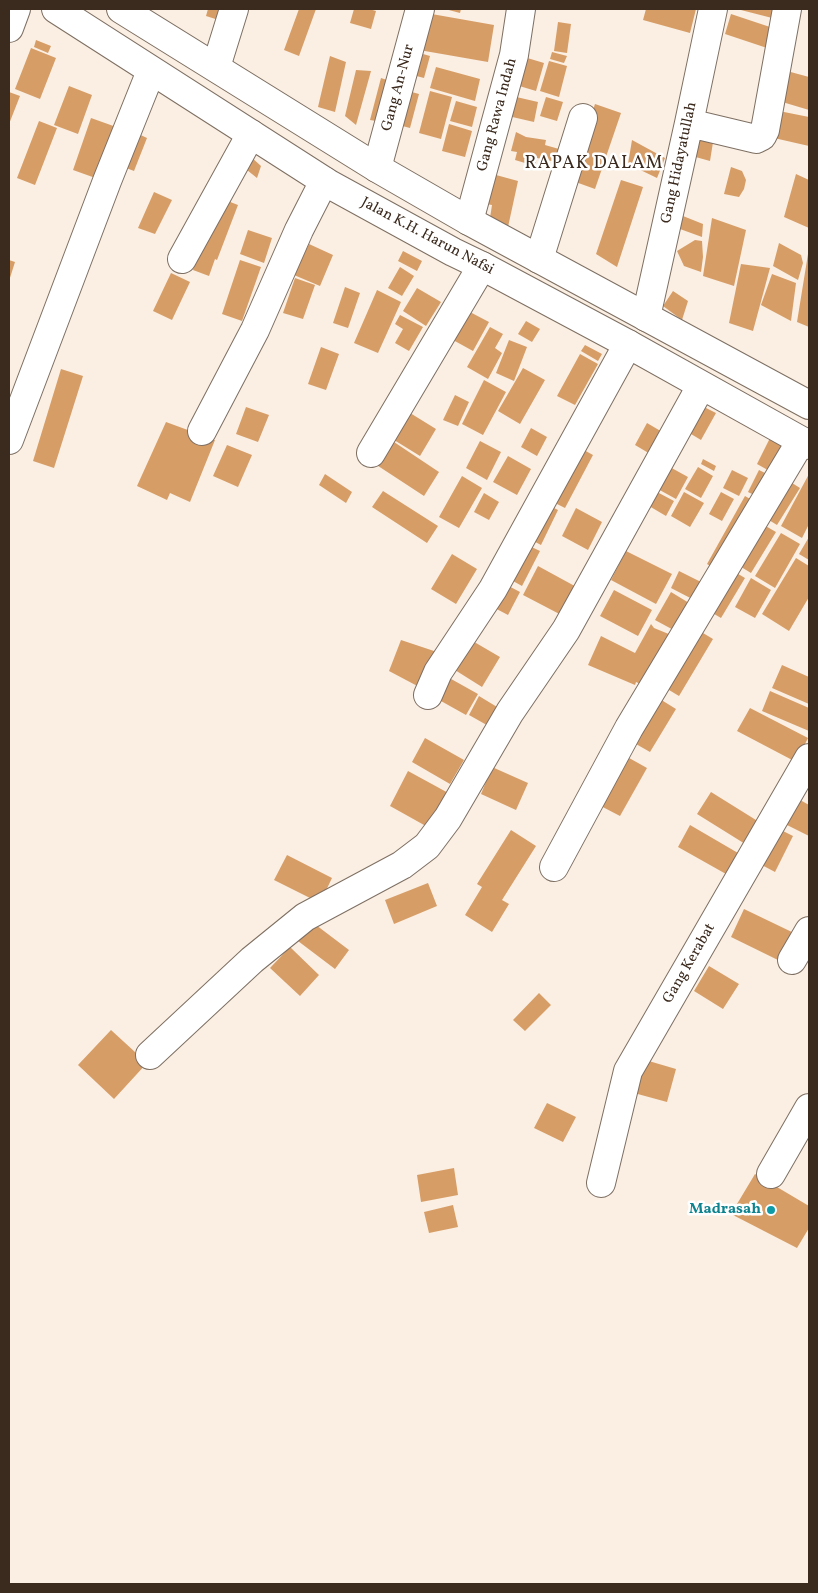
<!DOCTYPE html>
<html>
<head>
<meta charset="utf-8">
<style>
  body { margin:0 }
  #map { position:relative; width:818px; height:1593px; overflow:hidden; background:#faefe2; font-family:Vollkorn,serif }
  canvas { display:block }
  .frame { position:absolute; inset:0; border:10px solid #3b2a1e; pointer-events:none }
</style>
</head>
<body>
<div id="map">
<canvas width="818" height="1593"></canvas>
<div class="frame"></div>
</div>
<script>
const ctx = document.querySelector('canvas').getContext('2d');
ctx.lineJoin = 'round';
function paint(path, color) { ctx.fillStyle = color; ctx.fill(path, 'evenodd'); }
function stroke(path, color, width, dash) { ctx.strokeStyle = color; ctx.lineWidth = width; ctx.lineCap = dash ? 'butt' : 'round'; ctx.setLineDash(dash || []); ctx.stroke(path); }
function label(font, color, halo, rows, align = 'center') {
  ctx.font = font + ' Vollkorn,serif'; ctx.lineWidth = 5; ctx.setLineDash([]); ctx.textBaseline = 'middle'; ctx.strokeStyle = halo; ctx.fillStyle = color; for (const [text, x, y, turn = 0] of rows) {
    ctx.save(); ctx.translate(x, y); ctx.rotate((+turn || 0) * Math.PI / 180); ctx.textAlign = isNaN(turn) ? turn : align; if (halo) ctx.strokeText(text, 0, 0); ctx.fillText(text, 0, 0); ctx.restore();
  }
}
const building = new Path2D(`
  M208,9H217L228,12L225,22L206,16Z
  M299,9H316L299,56L284,50Z
  M354,9H369L376,11L371,29L350,23Z
  M445,9H461L460,13Z
  M646,9H696L690,33L643,20Z
  M737,9H778L776,19Z
  M426,13L494,25L488,62L419,50Z
  M731,14L779,30L773,50L725,34Z
  M558,22L571,24L567,53L554,51Z
  M36,40L51,46L48,53L34,47Z
  M31,48L56,58L40,99L15,89Z
  M416,52L430,56L424,78L409,74Z
  M552,52L567,56L564,63L550,59Z
  M330,56L346,62L335,112L318,107Z
  M524,57L544,63L536,91L516,85Z
  M549,61L567,66L559,97L540,91Z
  M436,67L480,79L475,101L430,88Z
  M356,70L371,71L356,125L345,116Z
  M787,71L809,77V110L779,101Z
  M381,78L393,82L382,122L370,120Z
  M69,86L92,95L78,134L54,125Z
  M401,89L419,94L410,128L391,123Z
  M430,91L452,97L441,139L419,133Z
  M9,92L20,96L9,124Z
  M512,96L538,102L534,122L508,116Z
  M546,97L563,102L557,121L540,116Z
  M456,101L477,107L472,127L450,121Z
  M595,104L621,113L595,189L570,180Z
  M779,111L809,117V146L774,138Z
  M91,118L119,128L101,180L73,170Z
  M39,121L57,128L35,185L17,178Z
  M449,124L472,131L465,157L442,151Z
  M130,130L147,138L134,171L116,164Z
  M516,132L526,137L546,140L545,145L559,149L556,162L537,158L535,166L515,160L517,152L511,151Z
  M695,133L714,136L710,161L692,156Z
  M632,140L665,158L657,178L628,164Z
  M250,156L261,166L257,178L242,166Z
  M731,167L742,171L746,180L744,189L739,197L724,194Z
  M796,174L809,180V228L784,217Z
  M496,175L518,181L508,227L490,218L492,205L486,204Z
  M621,180L643,187L617,267L596,254Z
  M154,192L172,200L155,234L138,228Z
  M220,198L238,205L217,260L215,259L209,276L193,270Z
  M683,216L703,224L702,237L680,229Z
  M712,218L746,230L734,286L703,276Z
  M248,230L272,238L264,263L240,254Z
  M695,240L702,241L703,257L701,272L684,266L677,251Z
  M779,243L801,255L803,263L798,280L773,266Z
  M309,244L333,255L320,286L294,275Z
  M403,251L422,261L417,271L398,261Z
  M808,254H809V327L797,322Z
  M9,260L15,262L9,281Z
  M240,260L261,267L242,321L222,314Z
  M741,264L770,268L753,331L729,323Z
  M400,267L414,276L402,296L388,288Z
  M171,273L190,282L172,320L153,311Z
  M772,274L796,283L791,321L761,305Z
  M295,278L315,285L303,319L283,313Z
  M345,287L360,293L348,328L333,323Z
  M417,288L441,302L426,326L403,311Z
  M377,290L401,302L378,353L354,343Z
  M673,291L688,301L682,320L663,306Z
  M468,311L489,322L473,351L453,340Z
  M400,315L423,327L409,351L395,343L403,329L395,324Z
  M526,321L540,329L532,342L518,334Z
  M490,327L503,334L495,348L502,353L488,379L467,367Z
  M509,340L527,347L514,381L496,373Z
  M585,345L602,354L598,361L581,351Z
  M321,347L339,354L326,390L308,384Z
  M580,354L598,364L575,405L557,396Z
  M523,368L545,380L520,424L498,411Z
  M61,369L83,376L54,468L33,461Z
  M484,380L506,392L483,435L462,424Z
  M455,395L469,402L458,426L443,420Z
  M700,405L716,413L701,440L686,431Z
  M246,407L269,415L258,442L236,434Z
  M402,408L436,429L420,456L386,435Z
  M166,422L215,440L190,502L170,493L167,500L137,486Z
  M647,423L669,436L657,458L635,445Z
  M531,428L547,437L537,456L521,447Z
  M385,436L439,472L424,496L369,460Z
  M771,436L787,445L773,473L757,464Z
  M480,441L501,452L487,480L466,468Z
  M573,444L593,455L565,508L545,498Z
  M227,445L252,455L238,487L213,476Z
  M508,456L531,469L517,495L493,482Z
  M703,459L716,466L714,471L701,464Z
  M668,466L688,477L676,499L656,488Z
  M698,467L713,476L701,498L685,489Z
  M732,470L748,478L739,496L723,488Z
  M759,470L771,476L760,498L748,492Z
  M325,474L352,492L346,503L319,485Z
  M809,474V524L802,538L781,526Z
  M462,476L482,488L459,528L439,517Z
  M781,476L800,488L777,525L759,514Z
  M383,491L438,526L427,543L372,507Z
  M657,492L674,501L666,516L649,506Z
  M684,492L704,503L690,527L671,516Z
  M721,492L734,499L722,521L709,514Z
  M484,493L499,502L489,520L474,512Z
  M745,496L757,503L719,571L707,564Z
  M542,502L558,510L541,545L524,536Z
  M576,508L602,522L588,550L562,536Z
  M757,521L776,532L751,573L733,562Z
  M781,533L800,544L775,588L755,576Z
  M809,537V560L799,554Z
  M521,542L540,551L522,586L504,576Z
  M626,551L672,574L656,604L611,580Z
  M452,554L477,569L456,604L431,589Z
  M796,558L809,566V597L789,631L762,614Z
  M538,566L582,590L567,618L523,595Z
  M728,568L745,578L721,618L704,608Z
  M679,571L705,584L696,601L671,588Z
  M751,578L771,590L755,618L735,607Z
  M501,582L520,592L508,615L489,605Z
  M614,590L652,610L638,636L600,616Z
  M671,592L694,606L679,633L655,620Z
  M651,624L654,628L676,637L647,687L636,682L635,685L588,665L601,636L635,653Z
  M693,627L713,639L679,696L659,684Z
  M464,636L500,657L482,687L447,665Z
  M401,640L440,653L423,689L389,671Z
  M782,665L809,677V704L772,688Z
  M444,675L478,694L466,715L432,696Z
  M770,691L809,708V731L762,711Z
  M479,696L502,710L492,728L469,715Z
  M655,696L676,709L650,752L629,740Z
  M750,708L808,738L796,762L737,731Z
  M425,738L464,760L450,784L412,762Z
  M622,754L647,768L620,816L595,803Z
  M492,767L528,783L516,810L481,794Z
  M408,771L452,795L433,830L390,806Z
  M711,792L764,825L750,847L697,814Z
  M793,796L809,805V836L781,822Z
  M690,825L738,853L726,874L678,847Z
  M777,828L793,836L775,872L758,863Z
  M511,830L536,846L502,900L509,904L492,932L465,915L482,887L477,884Z
  M287,855L332,878L320,903L274,880Z
  M428,883L437,906L394,924L385,900Z
  M744,909L796,934L782,962L731,937Z
  M312,922L349,950L335,969L298,941Z
  M290,947L319,975L300,996L270,968Z
  M709,966L739,984L723,1009L694,991Z
  M539,993L551,1005L525,1031L513,1020Z
  M111,1030L147,1063L114,1099L78,1065Z
  M642,1059L676,1069L667,1102L634,1093Z
  M547,1103L576,1117L563,1142L534,1128Z
  M454,1168L458,1195L421,1202L417,1175Z
  M755,1174L809,1206V1228L797,1248L731,1214Z
  M453,1205L458,1227L429,1233L424,1212Z`);
const minor = new Path2D(`
  M9,28L16,9
  M216,67L234,9
  M689,123L756,139L762,136L765,130L787,9
  M377,168L420,9
  M469,221L514,55L521,9
  M182,259L251,134
  M539,259L583,118
  M646,317L689,123L713,9
  M202,431L255,330L299,230L324,181
  M9,440L107,181L151,71
  M371,453L482,266
  M428,695L438,672L493,589L628,344
  M554,867L629,728L801,441
  M792,960L809,931
  M150,1055L252,960L305,917L402,865L427,846L448,818L510,712L566,630L701,386
  M771,1174L809,1108
  M601,1183L628,1071L809,758`);
const major = new Path2D(`
  M56,9L329,184L453,252L482,266L628,344L809,445
  M121,9L377,168L469,221L809,405`);
const markers = [
  [771,1210,5,"#0f9aa8"]
];
const streetNames = [
  ["Gang An-Nur",399,88,-75],
  ["Gang Rawa Indah",498,115,-75],
  ["Gang Hidayatullah",680,163,-78],
  ["Jalan K.H. Harun Nafsi",427,237,28],
  ["Gang Kerabat",690,964,-60]
];
const cultureNames = [
  ["Madrasah",761,1210]
];
const quarterNames = [
  ["RAPAK DALAM",594,165]
];
paint(building, '#d79d67');
stroke(minor, '#7e6f63', 30);
stroke(major, '#7e6f63', 30);
stroke(minor, '#fff', 28);
stroke(major, '#fff', 28);
for (const [x, y, r, color] of markers) { const dot = new Path2D(); dot.arc(x, y, r, 0, 2 * Math.PI); ctx.fillStyle = color; ctx.fill(dot); stroke(dot, '#fff', 2); }
label('15px', '#3b2a1e', '#fff', streetNames);
label('bold 15px', '#0d838f', '#fff', cultureNames, 'right');
ctx.letterSpacing = '1px';
label('18px', '#3b2a1e', '#fff', quarterNames);
ctx.letterSpacing = '0px';
</script>
</body>
</html>
